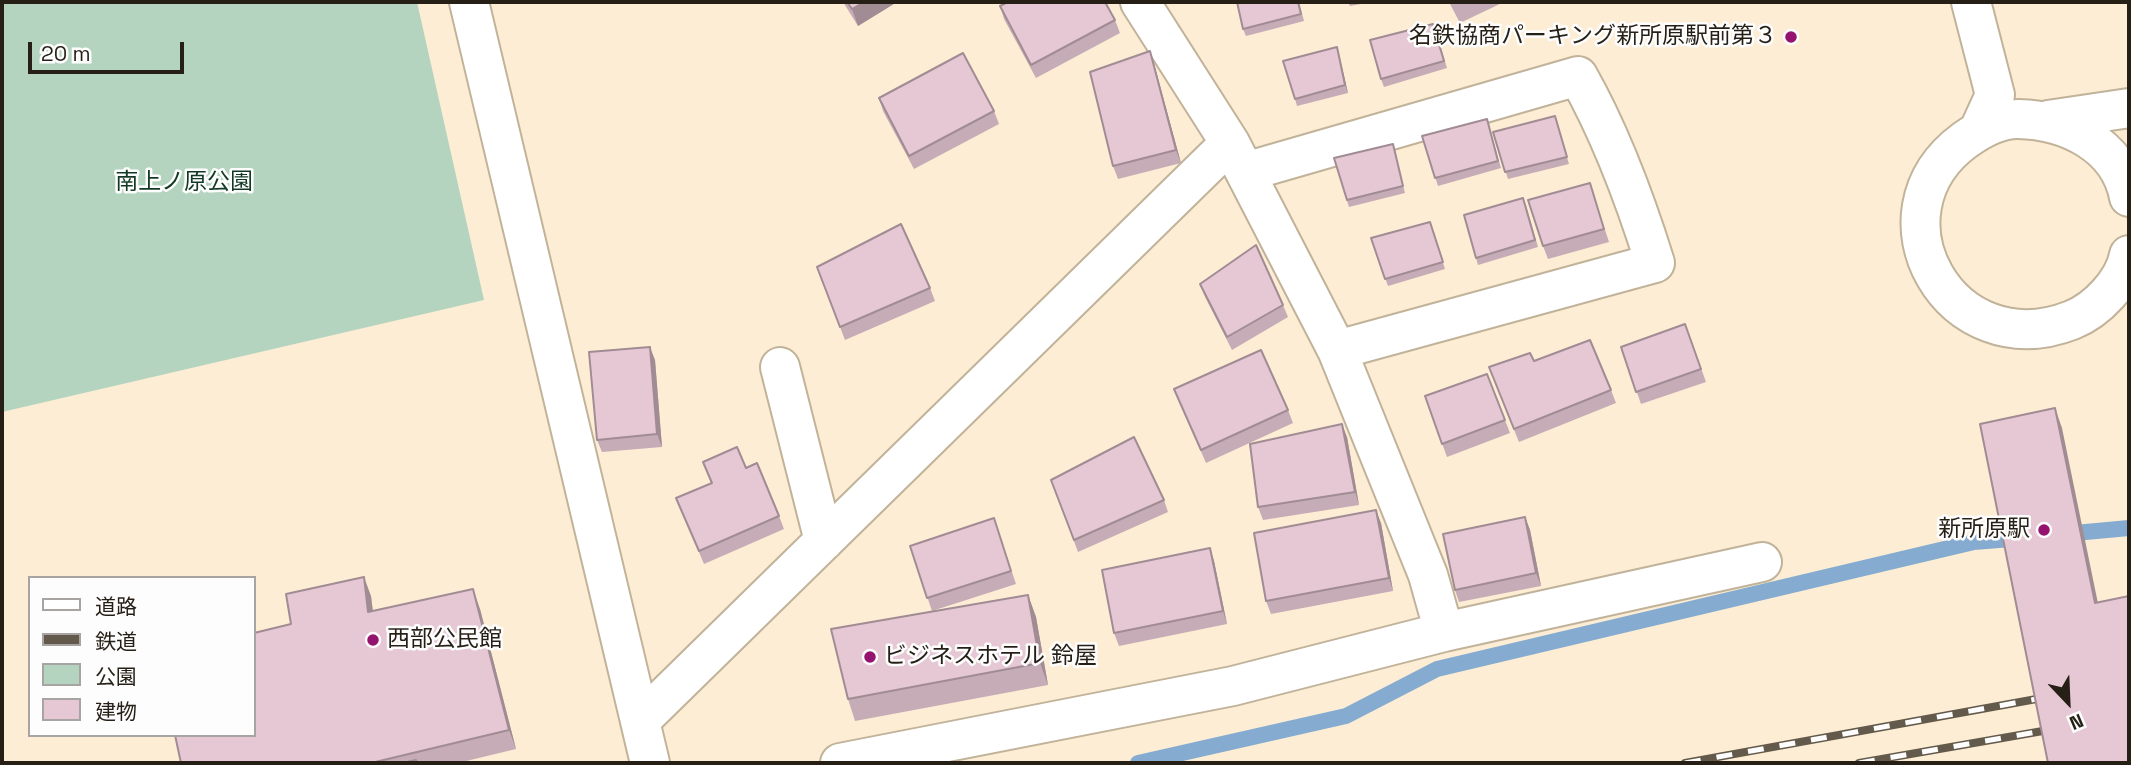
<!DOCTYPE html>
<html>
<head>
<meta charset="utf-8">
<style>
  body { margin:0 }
  #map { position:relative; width:2131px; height:765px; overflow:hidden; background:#fdedd4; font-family:"Space Grotesk","Noto Sans JP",sans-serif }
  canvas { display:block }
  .frame { position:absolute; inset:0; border:4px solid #251f16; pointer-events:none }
  .legend { position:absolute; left:28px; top:576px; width:228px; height:161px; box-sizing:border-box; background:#fdfdfd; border:2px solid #a7a4a1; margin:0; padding:9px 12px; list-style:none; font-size:21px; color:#251f16 }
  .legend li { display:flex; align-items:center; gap:14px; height:35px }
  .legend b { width:35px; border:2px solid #a7a4a1 }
  .north { position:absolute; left:2033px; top:667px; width:70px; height:70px; -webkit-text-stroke:5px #fdfdfd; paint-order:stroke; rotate:157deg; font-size:19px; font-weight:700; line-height:28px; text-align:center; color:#251f16 }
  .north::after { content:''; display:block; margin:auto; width:24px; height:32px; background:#251f16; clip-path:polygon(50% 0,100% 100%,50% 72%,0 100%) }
  .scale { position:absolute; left:28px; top:42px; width:156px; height:32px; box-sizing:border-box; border:4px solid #251f16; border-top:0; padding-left:9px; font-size:21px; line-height:24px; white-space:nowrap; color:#251f16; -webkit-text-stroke:5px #fdfdfd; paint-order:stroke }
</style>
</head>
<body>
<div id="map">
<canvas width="2131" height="765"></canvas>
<div class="frame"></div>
<ul class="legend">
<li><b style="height:9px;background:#fff"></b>道路</li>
<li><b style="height:9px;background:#635a4c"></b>鉄道</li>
<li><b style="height:19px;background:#b4d4bf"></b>公園</li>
<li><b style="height:19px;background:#e6c8d4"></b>建物</li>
</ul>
<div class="north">N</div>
<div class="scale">20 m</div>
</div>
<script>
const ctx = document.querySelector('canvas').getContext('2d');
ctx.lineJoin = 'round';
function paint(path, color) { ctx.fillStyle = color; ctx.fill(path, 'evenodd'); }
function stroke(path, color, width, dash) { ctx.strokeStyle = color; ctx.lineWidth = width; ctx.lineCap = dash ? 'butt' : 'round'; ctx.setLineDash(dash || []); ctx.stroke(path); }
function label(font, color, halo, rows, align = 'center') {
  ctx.font = font + ' "Space Grotesk","Noto Sans JP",sans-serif'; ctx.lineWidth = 5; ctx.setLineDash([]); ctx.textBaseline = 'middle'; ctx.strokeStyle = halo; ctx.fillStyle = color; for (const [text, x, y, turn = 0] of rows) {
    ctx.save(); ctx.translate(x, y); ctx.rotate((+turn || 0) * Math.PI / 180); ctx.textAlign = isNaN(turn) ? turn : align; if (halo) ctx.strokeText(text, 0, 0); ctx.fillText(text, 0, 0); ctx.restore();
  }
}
const green = new Path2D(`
  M2,2H417L484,300L2,412Z`);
const stream = new Path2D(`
  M2064,534L2129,528
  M1138,763L1346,716L1437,669L1974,542L2024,538`);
const minor = new Path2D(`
  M469,2L650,763
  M1971,2L1995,95L1979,130
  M2048,120L2129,108
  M1245,172L1578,76C1611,134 1635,199 1655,263L1337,350
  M2129,197C2119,144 2066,120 2018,119C1999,119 1979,130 1965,140C1864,214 1950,368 2072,320C2097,310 2124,282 2129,255
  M780,367L824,541
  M1444,632L1762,562
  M641,720L1230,143
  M840,763L1233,686L1444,632L1428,575L1337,350L1230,143L1140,2`);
const rail = new Path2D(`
  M1685,763L2053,696
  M1859,763L2060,728`);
const wall = new Path2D(`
  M843,2H897L858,26Z
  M1299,2L1304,21L1246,36L1243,29Z
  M1348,2H1372L1350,6Z
  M1449,2H1504L1460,23Z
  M1000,6L1115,20L1120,33L1036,78L1004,19Z
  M1436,31L1447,68L1384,87L1381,79Z
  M1337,47L1348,93L1297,106L1295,99Z
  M1150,51L1154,64L1181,163L1118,179L1113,166Z
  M879,98L994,111L999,124L914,169L883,111Z
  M1487,119L1501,168L1438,186L1422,136Z
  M1557,123L1569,164L1508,179L1493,132Z
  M1393,144L1405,193L1349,207L1334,158Z
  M1594,196L1609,242L1548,259L1543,246Z
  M1526,205L1538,247L1478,265L1476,258Z
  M1430,222L1445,269L1388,286L1371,238Z
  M817,267L930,288L935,301L845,340Z
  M1200,284L1283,305L1288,317L1232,350L1205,297Z
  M1685,324L1706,382L1641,404L1621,347Z
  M655,360L662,447L602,452L597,440Z
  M1534,361L1611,390L1616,403L1519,442L1494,380Z
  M1487,374L1510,433L1447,457L1425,396Z
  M1174,389L1288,410L1293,423L1206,463Z
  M1347,437L1359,505L1263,520L1258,507Z
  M703,462L746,468L779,516L784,529L704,564L676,498L711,483Z
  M1051,480L1164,500L1168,512L1078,552Z
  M1525,517L1530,530L1541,586L1459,602L1455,590Z
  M994,518L1016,584L932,611L910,546Z
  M1381,523L1393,591L1271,614L1266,601Z
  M1210,548L1214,561L1227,624L1119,646L1114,633Z
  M1028,595L1036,617L1048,685L855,721L848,699Z
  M371,596L373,611L480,609L516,749L458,763H181L291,624Z`);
const shadedWall = new Path2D(`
  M864,2H897L858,26L852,9Z
  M1337,47L1339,54L1348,93L1345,85Z
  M1150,51L1154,64L1181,163L1176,150Z
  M650,347L655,360L662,447L657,434Z
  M2055,408L2062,428L2102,623L2095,603Z
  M1342,424L1347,437L1359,505L1355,492Z
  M1376,510L1381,523L1393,591L1389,578Z
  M1525,517L1530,530L1541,586L1536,573Z
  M1210,548L1214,561L1227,624L1223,611Z
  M364,577L371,596L375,631L368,612Z
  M473,589L480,609L516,749L509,730Z
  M1028,595L1036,617L1048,685L1040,663Z`);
const building = new Path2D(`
  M847,2H864L852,9Z
  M1008,2H1105L1115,20L1031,65L1000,6Z
  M1237,2H1298L1301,14L1243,29Z
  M1433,24L1444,61L1381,79L1370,40Z
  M1337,47L1345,85L1295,99L1283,61Z
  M1150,51L1176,150L1113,166L1090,72Z
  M963,53L994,111L909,156L879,98Z
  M1555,116L1567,157L1505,172L1493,132Z
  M1487,119L1498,161L1435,178L1422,136Z
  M1393,144L1403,186L1347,200L1334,158Z
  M1590,183L1604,229L1543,246L1528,200Z
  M1523,198L1535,240L1476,258L1464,215Z
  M1430,222L1443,262L1385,279L1371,238Z
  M901,224L930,288L840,327L817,267Z
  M1256,245L1283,305L1227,337L1200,284Z
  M1685,324L1701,369L1636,392L1621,347Z
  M1590,340L1611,390L1514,429L1489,367L1530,353L1534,361Z
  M650,347L657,434L597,440L589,352Z
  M1261,350L1288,410L1201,450L1174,389Z
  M1487,374L1505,420L1442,444L1425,396Z
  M2055,408L2095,603L2129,596V763H2048L1980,424Z
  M1342,424L1355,492L1258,507L1250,444Z
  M1134,437L1164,500L1074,540L1051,480Z
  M737,447L746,468L757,463L779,516L699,551L676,498L712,483L703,462Z
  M1376,510L1389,578L1266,601L1254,533Z
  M1525,517L1536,573L1455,590L1443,534Z
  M994,518L1011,571L927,598L910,546Z
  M1210,548L1223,611L1114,633L1102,570Z
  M364,577L368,612L473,589L509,730L371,763H181L175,735H254V633L291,624L286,594Z
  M1028,595L1040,663L848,699L831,629Z
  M416,760L417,763H402Z`);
const markers = [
  [1791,37,7,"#93136e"],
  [2044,530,7,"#93136e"],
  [373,640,7,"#93136e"],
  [870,657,7,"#93136e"]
];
const poiNames = [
  ["名鉄協商パーキング新所原駅前第３",1777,37],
  ["新所原駅",2030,530],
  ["西部公民館",387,640,"left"],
  ["ビジネスホテル 鈴屋",884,657,"left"]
];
const parkNames = [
  ["南上ノ原公園",184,183]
];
paint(green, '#b4d4bf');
stroke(stream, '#85acd0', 16);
stroke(minor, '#c1b39a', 42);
stroke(minor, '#fff', 38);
stroke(rail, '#635a4c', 8);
stroke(rail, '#fdfdfd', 5, [16]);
paint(wall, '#c6acb6');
paint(shadedWall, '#a18c94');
paint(building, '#e6c8d4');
stroke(building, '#a18c94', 2);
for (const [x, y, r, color] of markers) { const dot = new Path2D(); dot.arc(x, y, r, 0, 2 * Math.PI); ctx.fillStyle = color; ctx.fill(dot); stroke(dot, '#fdfdfd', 2.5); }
label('23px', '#251f16', '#fdfdfd', poiNames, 'right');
label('23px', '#123923', '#fdfdfd', parkNames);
</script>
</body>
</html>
